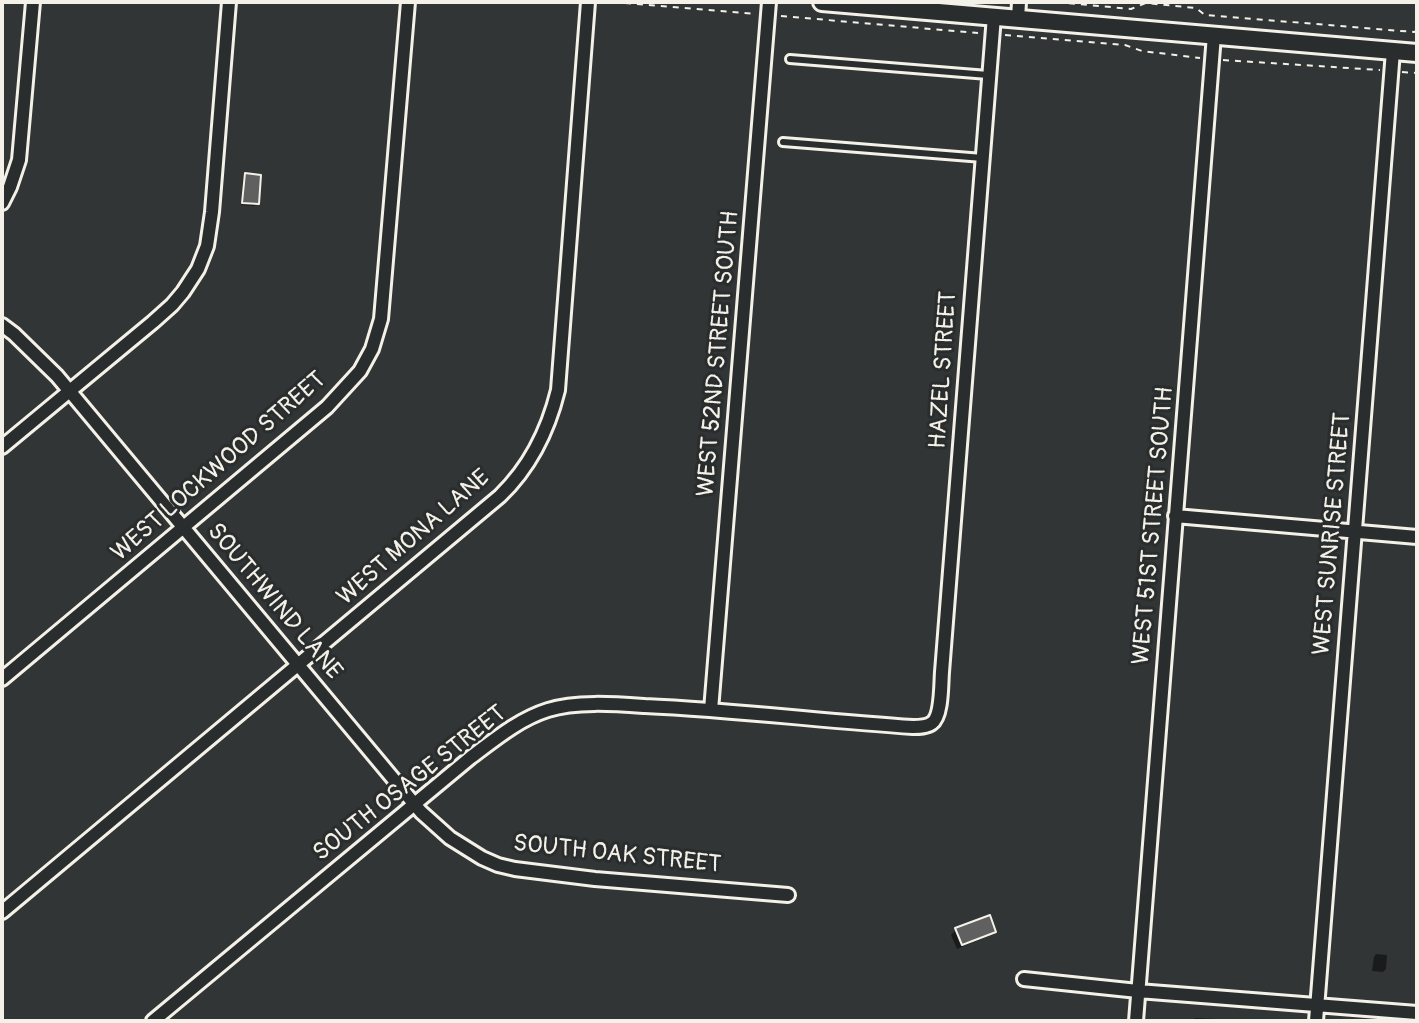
<!DOCTYPE html>
<html>
<head>
<meta charset="utf-8">
<style>
  body { margin:0 }
  #map { position:relative; width:1419px; height:1023px; overflow:hidden; background:#323535; font-family:Pangolin,sans-serif }
  canvas { display:block }
  .frame { position:absolute; inset:0; border:4px solid #f4f1e8; pointer-events:none }
</style>
</head>
<body>
<div id="map">
<canvas width="1419" height="1023"></canvas>
<div class="frame"></div>
</div>
<script>
const ctx = document.querySelector('canvas').getContext('2d');
ctx.lineJoin = 'round';
function paint(path, color) { ctx.fillStyle = color; ctx.fill(path, 'evenodd'); }
function stroke(path, color, width, dash) { ctx.strokeStyle = color; ctx.lineWidth = width; ctx.lineCap = dash ? 'butt' : 'round'; ctx.setLineDash(dash || []); ctx.stroke(path); }
function label(font, color, halo, rows, align = 'center') {
  ctx.font = font + ' Pangolin,sans-serif'; ctx.lineWidth = 6; ctx.setLineDash([]); ctx.textBaseline = 'middle'; ctx.strokeStyle = halo; ctx.fillStyle = color; for (const [text, x, y, turn = 0] of rows) {
    ctx.save(); ctx.translate(x, y); ctx.rotate((+turn || 0) * Math.PI / 180); ctx.textAlign = isNaN(turn) ? turn : align; if (halo) ctx.strokeText(text, 0, 0); ctx.fillText(text, 0, 0); ctx.restore();
  }
}
const shadow = new Path2D(`
  M246,176L257,204L254,206L241,205L243,178Z
  M956,930L994,931L989,936L957,949L951,935Z
  M1376,954L1387,955L1386,969L1383,972L1372,971L1374,957Z
  M1195,1018L1217,1019V1021H1192Z`);
const building = new Path2D(`
  M245,173L261,175L259,204L242,203Z
  M990,915L996,932L962,945L955,928Z`);
const path = new Path2D(`
  M613,2L755,14
  M1057,2L1131,9L1146,3L1196,8L1205,15L1414,32L1417,31
  M781,16L978,33
  M1005,35L1125,45L1142,51L1200,58
  M1223,60L1380,70
  M1402,72L1417,73`);
const service = new Path2D(`
  M790,59L988,75
  M783,142L983,158`);
const minor = new Path2D(`
  M1018,19L1019,2
  M2,203L10,187L19,160L33,2
  M2,325L14,334L57,376L421,812L450,838L482,858L498,865L515,869L595,879L788,895
  M2,447L153,322L172,305L183,292L198,269L207,246L212,212L229,2
  M1175,516L1417,537
  M2,679L327,407L360,371L372,349L381,319L408,2
  M711,710L769,2
  M2,912L500,496C531,466 548,431 558,390L588,2
  M1024,979L1138,991L1417,1013
  M153,1021L470,758C494,740 519,719 548,710C575,701 616,704 645,706C734,710 823,721 913,727C919,727 927,727 932,723C942,716 941,684 942,672L994,16
  M1136,1021L1214,35
  M1316,1021L1393,51`);
const tertiary = new Path2D(`
  M822,2L1417,53`);
const streetNames = [
  ["WEST 52ND STREET SOUTH",719,354,-85],
  ["HAZEL STREET",944,370,-86],
  ["WEST LOCKWOOD STREET",219,467,-41],
  ["WEST 51ST STREET SOUTH",1154,526,-85],
  ["WEST SUNRISE STREET",1333,534,-85],
  ["WEST MONA LANE",414,538,-41],
  ["SOUTHWIND LANE",274,602,50],
  ["SOUTH OSAGE STREET",410,784,-38],
  ["SOUTH OAK STREET",617,855,6]
];
paint(shadow, '#0007');
paint(building, '#5f605f');
stroke(building, '#f4f1e8', 2);
stroke(service, '#f4f1e8', 12);
stroke(minor, '#f4f1e8', 18);
stroke(tertiary, '#f4f1e8', 22);
stroke(path, '#f4f1e8', 2, [6, 6]);
stroke(service, '#2a2d2e', 6);
stroke(minor, '#2a2d2e', 12);
stroke(tertiary, '#2a2d2e', 16);
label('24px', '#f4f1e8', '#2a2d2e', streetNames);
</script>
</body>
</html>
